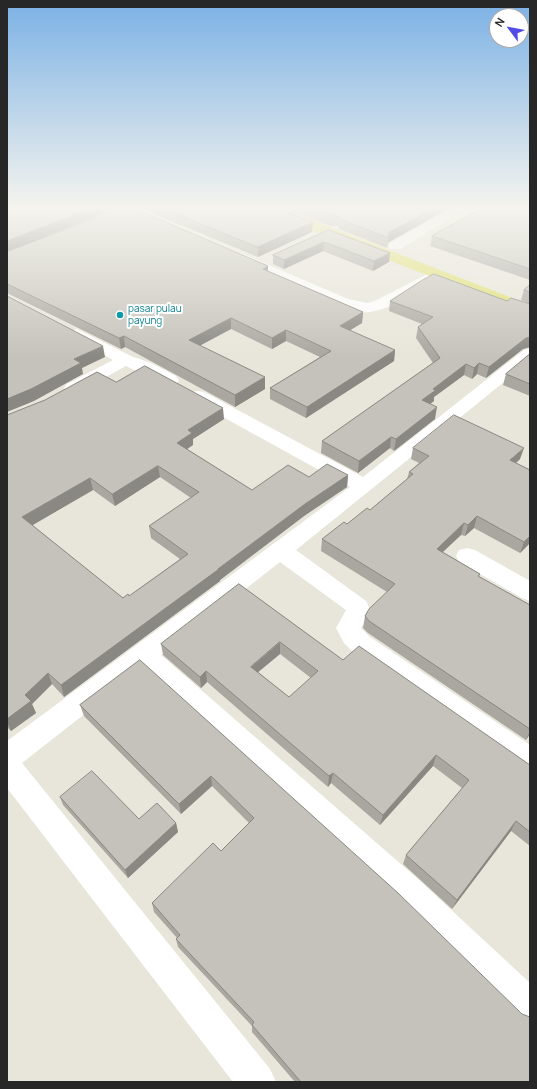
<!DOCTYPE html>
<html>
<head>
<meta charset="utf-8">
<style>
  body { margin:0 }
  #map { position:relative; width:537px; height:1089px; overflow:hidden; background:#e8e6da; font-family:Manrope,sans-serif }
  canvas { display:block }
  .frame { position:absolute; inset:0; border:8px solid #272727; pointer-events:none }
  .north { position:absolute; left:489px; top:8px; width:40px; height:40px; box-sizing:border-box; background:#fff; border:1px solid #a9a9a9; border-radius:50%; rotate:302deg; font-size:11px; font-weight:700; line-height:16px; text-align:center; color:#272727 }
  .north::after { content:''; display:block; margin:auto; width:14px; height:18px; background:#524be5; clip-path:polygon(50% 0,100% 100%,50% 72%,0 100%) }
</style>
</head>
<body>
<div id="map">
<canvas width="537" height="1089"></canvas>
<div class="frame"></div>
<div class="north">N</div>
</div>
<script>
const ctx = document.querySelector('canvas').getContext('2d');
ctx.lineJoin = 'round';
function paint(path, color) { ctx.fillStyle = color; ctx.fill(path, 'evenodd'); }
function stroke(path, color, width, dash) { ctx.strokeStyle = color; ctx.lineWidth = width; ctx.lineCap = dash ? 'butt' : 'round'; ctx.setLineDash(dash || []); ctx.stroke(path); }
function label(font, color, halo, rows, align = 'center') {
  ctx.font = font + ' Manrope,sans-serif'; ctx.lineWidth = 4; ctx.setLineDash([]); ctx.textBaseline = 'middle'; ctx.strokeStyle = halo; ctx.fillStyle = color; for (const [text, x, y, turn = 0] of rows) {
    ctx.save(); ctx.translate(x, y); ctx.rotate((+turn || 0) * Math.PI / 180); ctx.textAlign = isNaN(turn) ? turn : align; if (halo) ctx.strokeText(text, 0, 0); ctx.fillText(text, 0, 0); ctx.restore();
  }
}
const minor = new Path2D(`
  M127,206H143L141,209L109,222H101L99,219L101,216Z
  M456,206H470L400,249H390L388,246L390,243Z
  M241,253L348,299L368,303L377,300L429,273H439L441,276L439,279C418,291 395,308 370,312C345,316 263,272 236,260L234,257L236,254Z
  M77,329L131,356L151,363L176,376L179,380L176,384L170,385L164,384L126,366L79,392L73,393L67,392L64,388L67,384L113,360L71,337L69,334L71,331Z
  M530,348V361L296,550L366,601C373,612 367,618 361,628L370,637L530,745V774L520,770L352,651L344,643L336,628L346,610L280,562L161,655L418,879L530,983V1025L517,1020L396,901L142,669L22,763L270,1069L276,1082H233L7,788V741L350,487L192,400L189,396L192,392L198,391L204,392L363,477L524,350Z
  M467,548L475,550L530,581V601L522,598L459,562L456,556L459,550Z`);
const major = new Path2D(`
  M255,206H272L299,215L530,305V315L257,209Z`);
const wall = new Path2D(`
  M142,206H269L312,232L258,257L142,209Z
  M276,206H453L389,242L388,244L387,248L339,229L338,226H330Z
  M530,206V280L430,246L432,236Z
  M329,230L389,262L373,271L323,251L284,269L273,264V255Z
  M7,252L268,271L363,312L362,323L350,330L395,350L394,361L306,418L270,399V388L320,357L286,341L272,349L231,329L200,345L265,389L235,407L125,347L121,349L7,293Z
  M530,285V304L521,300L524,290Z
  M390,301H507L530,304V347L523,349L486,378L477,374L472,379L464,375L434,397V401L430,404L435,419L394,451L390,448L358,473L321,453L322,441L433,363L416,338L418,327L422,324L389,311Z
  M530,354V396L503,385L506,374Z
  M116,382L224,419L193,439V445L187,449L252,490L309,477L348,475L347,487L304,516L220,580V581L64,697L52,684L32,704L36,713L11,731L7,727V415ZM160,477L191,498L149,526L151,538L180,559L129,596L123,598L32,525L93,490L115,506Z
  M413,448L520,459L516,463L530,470V543L520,553L474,528L465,536L461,535L443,552L480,574L479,577L530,605V734L526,740L368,633L363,628L365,616L387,592L321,551L322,539L370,510L407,479L409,472L419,463L411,459Z
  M239,584L343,660L530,765V846L511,831L452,909L403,864L406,855L462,788L433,766L380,825L331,783L328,787L207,682L201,688L163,655L161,644ZM280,654L311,678L289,697L258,672Z
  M140,660L530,1082H295L252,1032V1026L178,947L176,939L177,938L154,912L152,903L221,851L249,823L212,786L181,814L84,716L80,705Z
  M60,797L139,819L176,823L178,832L128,878L63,805Z`);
const shadedWall = new Path2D(`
  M97,206H123L7,252V241Z
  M438,206H453L389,242L388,244L389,238L388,235L390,232Z
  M313,222L312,232L258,257V247Z
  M324,242L323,251L284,269V260Z
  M390,253L389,262L373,271L374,261Z
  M268,266V277L263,269Z
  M363,312L362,323L339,337L340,326Z
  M231,318V329L190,351L189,340Z
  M286,330V341L272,349V338Z
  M124,336L125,347L121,349L119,338Z
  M530,337V347L523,349L486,378L489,367L526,338Z
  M103,346L105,357L82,368L83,374L34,401L7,412V399L74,359Z
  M395,350L394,361L306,418L307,407Z
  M479,363L477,374L472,379L474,368Z
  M466,364L464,375L434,397V401L420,412L422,400L433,389Z
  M265,377V389L235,407V395Z
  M437,407L435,419L394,451L396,439Z
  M223,408L224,419L193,439V445L178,455L177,443L188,430Z
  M391,437L390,448L358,473L359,461Z
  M524,448L520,459L506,472L510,460Z
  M158,466L160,477L115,506L112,494Z
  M348,475L347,487L304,516L220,580V581L64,697L61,685L305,504Z
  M90,478L93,490L26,529L22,517Z
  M477,516L474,528L465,536L468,525Z
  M464,523L461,535L434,560L437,549Z
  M530,536V543L520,553L524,542Z
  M280,642V654L251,678V667Z
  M206,671L207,682L201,688L200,677Z
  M48,673L52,684L32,704L36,713L11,731L7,722V719L25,695Z
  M530,731V734L526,740Z
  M436,755L433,766L380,825L383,815Z
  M333,773L331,783L328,787L329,776Z
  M211,776L212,786L181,814L179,804Z
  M516,821L511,831L452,909L457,900Z
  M176,823L178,832L128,878L125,870Z`);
const building = new Path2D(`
  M7,206H97L7,241Z
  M128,206L268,266L263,269L363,312L340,326L395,350L307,407L270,388L331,351L286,330L272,338L231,318L189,340L265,377L235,395L124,336L119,338L7,284V252Z
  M157,206H269L313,222L258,247Z
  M302,206H438L390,232L388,235L389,238L340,219L339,216H331Z
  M486,206H530V269L432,236Z
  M329,230L390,253L374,261L324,242L284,260L273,255Z
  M434,274L507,301L511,298L530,304V337L526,338L489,367L479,363L474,368L466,364L433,389L436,390L422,400L437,407L396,439L391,437L359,461L322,441L440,358L418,327L433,317L390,301L421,281Z
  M530,285V292L524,290Z
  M7,296L103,346L74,359L81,363L31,389L7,399Z
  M530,354V384L506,374Z
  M145,366L223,408L188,430L192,433L177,443L252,490L288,465L309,477L327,464L348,475L305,504L218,569H219L61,685L48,673L25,695L31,701L7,719V422H8L7,421V415L45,400L97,372L116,382ZM158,466L199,492L149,526L188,554L129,596L128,594L123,598L22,517L90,478L112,494Z
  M454,415L524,448L510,460L530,470V536L524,542L477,516L468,525L464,523L437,549L480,574L478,576L530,605V729L369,621L365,616L369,609L395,584L322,539L344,522L347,524L367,508L370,510L413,474L409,472L429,456L413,448Z
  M239,584L343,660L359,646L530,765V832L516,821L457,900L406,855L469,780L436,755L383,815L333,773L329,776L206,671L200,677L161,644ZM280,642L318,671L289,697L251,667Z
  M140,660L398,893L522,1014L530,1017V1082H301L252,1025L254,1022L176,939L180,935L152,903L213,843L221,851L254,818L211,776L179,804L80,705Z
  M92,771L139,819L157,803L176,823L125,870L60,797Z`);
const markers = [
  [120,315,4,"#0f9aa8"]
];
const farCulturenames = [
  ["pasar pulau",128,309],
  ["payung",128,321]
];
paint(minor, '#fff');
paint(major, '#e0e068');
paint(wall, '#a9a7a0');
paint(shadedWall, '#898882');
paint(building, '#c4c2ba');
stroke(building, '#898882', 1);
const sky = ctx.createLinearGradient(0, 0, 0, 358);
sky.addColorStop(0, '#7bb1e5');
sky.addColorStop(0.58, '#f5f4ee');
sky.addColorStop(1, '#f5f4ee00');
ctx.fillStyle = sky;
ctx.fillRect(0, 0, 537, 358);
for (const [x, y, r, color] of markers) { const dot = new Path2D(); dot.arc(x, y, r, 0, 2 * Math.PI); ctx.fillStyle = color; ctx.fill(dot); stroke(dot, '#fff', 1.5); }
label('10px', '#0d838f', '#fff', farCulturenames, 'left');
</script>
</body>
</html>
